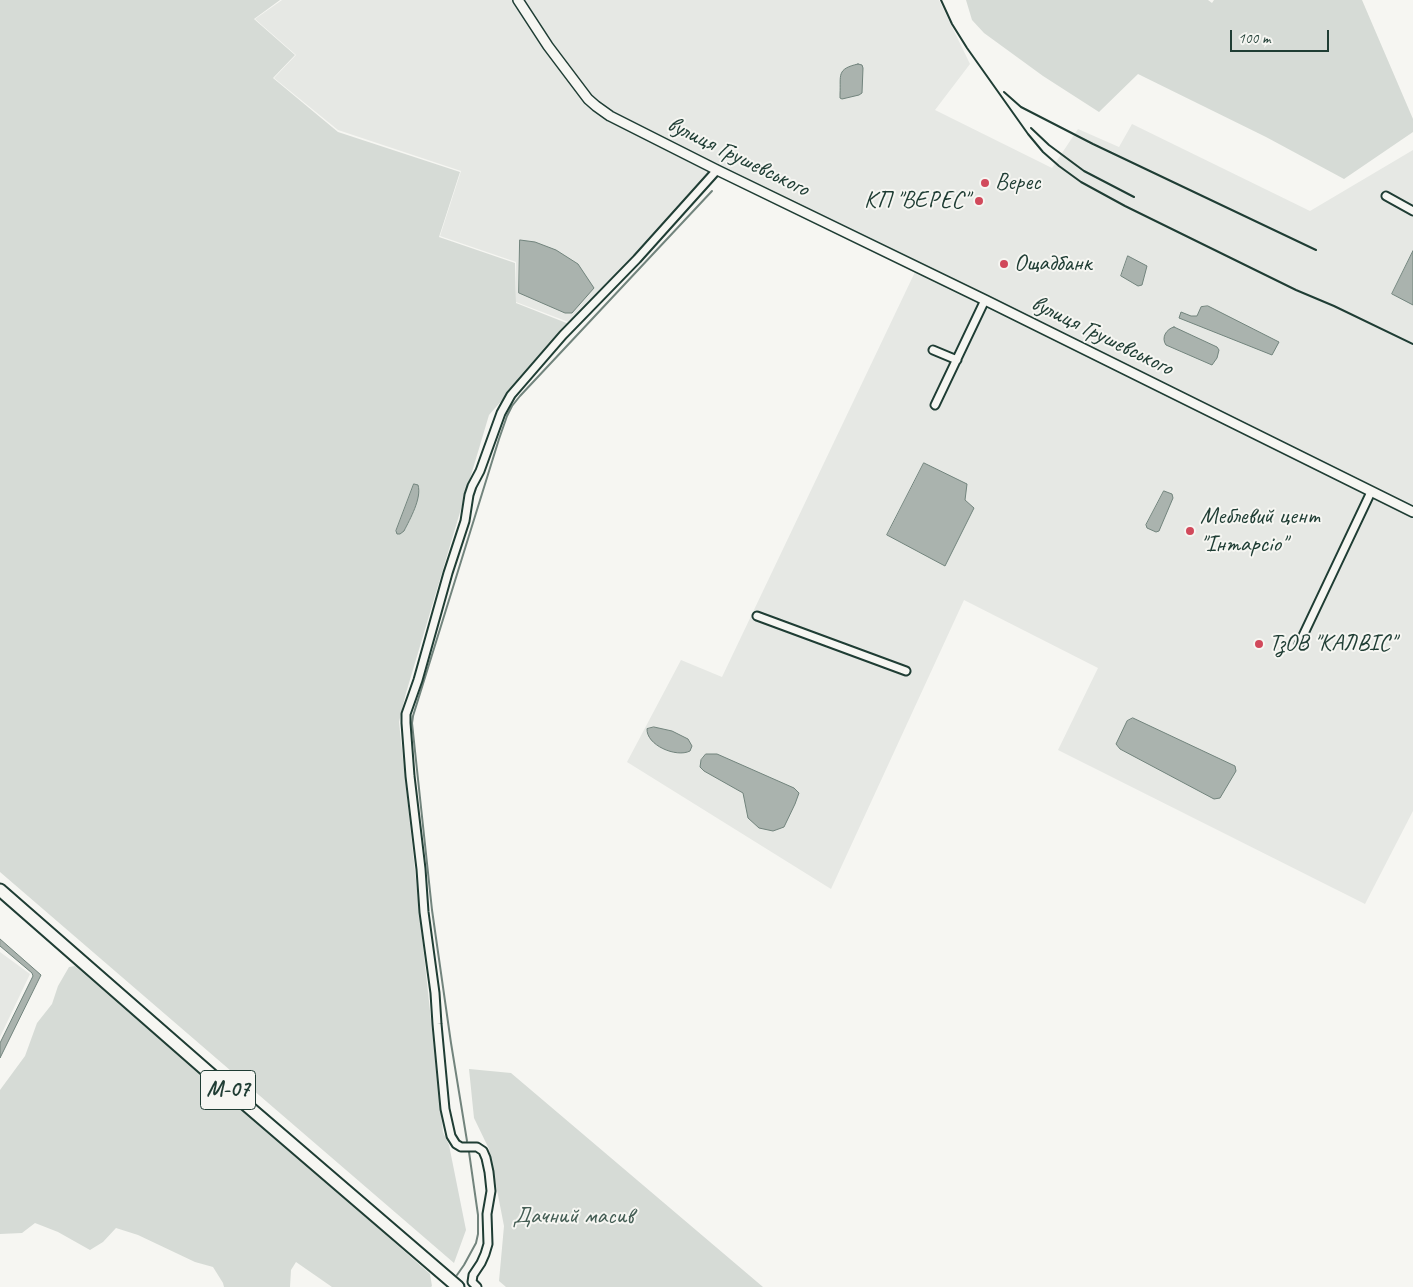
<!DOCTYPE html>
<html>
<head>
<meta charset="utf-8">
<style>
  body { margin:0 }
  #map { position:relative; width:1413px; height:1287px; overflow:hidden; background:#f6f6f2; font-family:Caveat,sans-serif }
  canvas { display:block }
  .scale { position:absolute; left:1230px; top:30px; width:99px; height:22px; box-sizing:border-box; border:2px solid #1f3d34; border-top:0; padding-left:6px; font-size:15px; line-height:18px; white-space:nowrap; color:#1f3d34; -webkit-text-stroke:4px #f6f6f2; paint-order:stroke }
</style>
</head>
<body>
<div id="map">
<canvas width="1413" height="1287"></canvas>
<div class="scale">100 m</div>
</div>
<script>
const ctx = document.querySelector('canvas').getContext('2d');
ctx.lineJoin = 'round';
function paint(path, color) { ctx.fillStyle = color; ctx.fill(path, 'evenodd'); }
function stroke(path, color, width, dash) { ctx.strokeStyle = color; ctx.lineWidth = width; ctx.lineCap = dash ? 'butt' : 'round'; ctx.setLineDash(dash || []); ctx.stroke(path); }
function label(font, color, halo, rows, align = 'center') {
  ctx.font = font + ' Caveat,sans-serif'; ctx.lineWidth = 4; ctx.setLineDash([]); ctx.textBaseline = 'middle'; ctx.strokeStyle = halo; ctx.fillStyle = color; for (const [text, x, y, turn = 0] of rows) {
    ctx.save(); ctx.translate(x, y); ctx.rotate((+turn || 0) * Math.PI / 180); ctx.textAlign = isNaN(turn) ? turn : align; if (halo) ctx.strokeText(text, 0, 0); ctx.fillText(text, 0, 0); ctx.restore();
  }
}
const built = new Path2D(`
  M282,0H939L970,64L935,110L1052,168L1078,129L1119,147L1132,124L1310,211L1413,150V811L1365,904L1058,750L1098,668L964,600L831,889L627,762L681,660L722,677L915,272L713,172L571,323L516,302V262L440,236L461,171L338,130L274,78L296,55L255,19Z
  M0,952L30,974L0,1037Z`);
const green = new Path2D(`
  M0,0H280L254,19L295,55L273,78L338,132L460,172L439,237L515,263L516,303L569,324L489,415L406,693L399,722L443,1132L449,1145L466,1230L454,1263L0,872Z
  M966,0H1208L1212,3L1214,0H1362L1413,119V132L1344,179L1266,137L1138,74L1099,112L1043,76L984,33L972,20Z
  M75,966L351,1204L430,1274L432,1286L431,1287H332L296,1262L291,1270L290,1287H224L223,1283L213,1267L195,1262L138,1235L116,1228L103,1242L90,1250L58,1232L35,1223L22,1233L0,1234V1090L25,1056L37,1023L52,1004L58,986L69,967Z
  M469,1069L511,1073L763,1287H506L499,1281L504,1226L489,1149L474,1118Z`);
const water = new Path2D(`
  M858,64L862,65L863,68L862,93L859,95L842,99L840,98V94C841,75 836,69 858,64Z
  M520,240L535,242L556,250L578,264L594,288L572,313H565L519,293Z
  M1413,251V305L1392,294Z
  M1128,256L1147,266L1142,285L1138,286L1121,276Z
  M1208,306L1279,342L1272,355L1179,318L1181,312L1191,316H1197L1201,307Z
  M1174,327L1217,347L1219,350L1217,358L1212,365L1166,345C1161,338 1166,329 1174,327Z
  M924,463L967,484L965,500L974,508L945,566L887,535Z
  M414,484L418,485C422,498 410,519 404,531L400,534H397L396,531Z
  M1164,491L1172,494L1173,498L1159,531L1156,532L1147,528L1146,525Z
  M1133,718L1235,766L1236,771L1220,798L1214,799L1120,749L1116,744L1127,721Z
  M654,727L672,731L688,739L692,746L690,751C676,758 646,745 647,729Z
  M706,754H717L794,788L799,793L795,804L784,827L773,831L759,828L748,818L743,793L704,771L700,767L701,760Z
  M0,939L41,975L0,1058V1043L33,976L32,973L0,946Z`);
const stream = new Path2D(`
  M467,1141L451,1043L432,910L412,723L413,716L499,439L507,416L512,406L520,396L712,191
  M457,1275L464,1265L476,1243L478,1234V1215L469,1152`);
const minor = new Path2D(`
  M1386,196L1413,211
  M933,350L957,360
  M935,405L985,300
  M757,616L906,671
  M1299,644L1371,492
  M477,1287L472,1282L473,1275L481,1263L485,1254L488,1244L487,1214L491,1191L489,1172L486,1158L483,1151L477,1147H461L456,1144L451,1136L445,1109L437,1024L435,993L424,912L421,869L410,776L406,723V714L418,680L448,573L465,521L469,495L472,486L480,471L501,413L511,395L563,335L637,259L717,170`);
const tertiary = new Path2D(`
  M518,0L548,46L588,99L596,106L610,116L717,170L985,300L1413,512`);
const trunk = new Path2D(`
  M0,890L223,1085L458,1287`);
const rail = new Path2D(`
  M941,0L952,24L967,48L1028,134L1043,152L1059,166L1081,182L1125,206L1296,290L1334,306L1413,344
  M1004,92L1021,107L1093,144L1316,250
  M1031,128L1049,145L1084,171L1134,197`);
const markers = [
  [985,183,5,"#d1495b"],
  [979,201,5,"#d1495b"],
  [1004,264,5,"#d1495b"],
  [1190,531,5,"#d1495b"],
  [1259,644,5,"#d1495b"]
];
const shields = [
  [228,1090,55]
];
const shieldNames = [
  ["М-07",228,1090]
];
const streetNames = [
  ["вулиця Грушевського",738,157,26],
  ["вулиця Грушевського",1102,336,26]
];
const poiNames = [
  ["Верес",995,183],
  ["КП \"ВЕРЕС\"",969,201,"right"],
  ["Ощадбанк",1014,264],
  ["Меблевий цент",1200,517],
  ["\"Інтарсіо\"",1200,545],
  ["ТзОВ \"КАЛВІС\"",1269,644]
];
const parkNames = [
  ["Дачний масив",573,1217]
];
paint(built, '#e6e8e4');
paint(green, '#d6dbd6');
paint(water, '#aab3ae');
stroke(water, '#72847d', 1);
stroke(stream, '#72847d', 2);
stroke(minor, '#1f3d34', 11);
stroke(tertiary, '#1f3d34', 12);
stroke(trunk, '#1f3d34', 15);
stroke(minor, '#f6f6f2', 7);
stroke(tertiary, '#f6f6f2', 9);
stroke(trunk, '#f6f6f2', 11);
stroke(rail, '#1f3d34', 2);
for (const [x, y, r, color] of markers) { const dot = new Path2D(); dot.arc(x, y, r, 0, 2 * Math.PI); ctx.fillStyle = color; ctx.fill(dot); stroke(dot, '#f6f6f2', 2); }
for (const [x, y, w] of shields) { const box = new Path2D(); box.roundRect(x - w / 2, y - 19.5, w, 39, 4); ctx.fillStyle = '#f6f6f2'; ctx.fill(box); stroke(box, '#1f3d34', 1); }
label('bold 22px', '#1f3d34', null, shieldNames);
label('24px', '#1f3d34', '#f6f6f2', streetNames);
label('24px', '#1f3d34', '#f6f6f2', poiNames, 'left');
label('24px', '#445d54', '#f6f6f2', parkNames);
</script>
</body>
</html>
